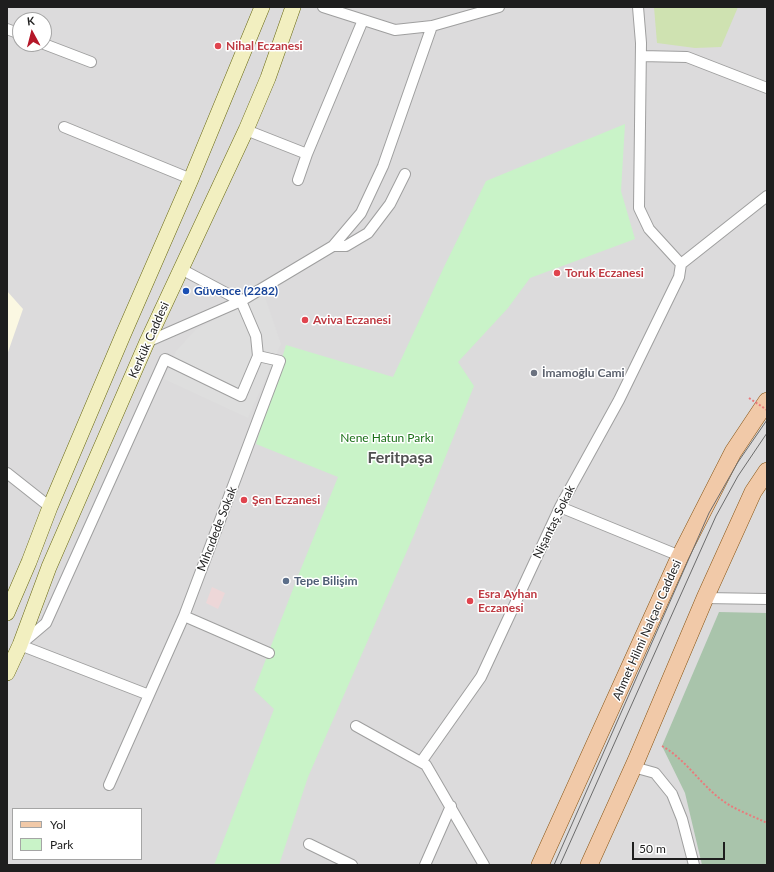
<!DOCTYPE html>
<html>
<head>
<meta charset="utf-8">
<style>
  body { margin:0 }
  #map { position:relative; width:774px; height:872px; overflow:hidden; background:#eeeae6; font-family:Lato,sans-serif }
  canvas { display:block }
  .frame { position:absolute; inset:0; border:8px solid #1e1e1e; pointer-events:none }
  .legend { position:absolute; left:12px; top:808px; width:130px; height:52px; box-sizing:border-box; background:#fff; border:1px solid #a5a5a5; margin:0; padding:5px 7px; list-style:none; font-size:12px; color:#1e1e1e }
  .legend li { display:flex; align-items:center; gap:8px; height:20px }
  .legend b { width:20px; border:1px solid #a5a5a5 }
  .north { position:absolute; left:12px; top:12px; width:40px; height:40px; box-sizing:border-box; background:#fff; border:1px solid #a5a5a5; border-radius:50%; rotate:353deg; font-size:11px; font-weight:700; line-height:16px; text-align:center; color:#1e1e1e }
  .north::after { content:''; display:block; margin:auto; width:14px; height:18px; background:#b51729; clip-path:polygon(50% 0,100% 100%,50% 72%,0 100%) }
  .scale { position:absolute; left:632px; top:842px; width:93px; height:18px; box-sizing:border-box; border:2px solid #1e1e1e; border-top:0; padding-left:5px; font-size:12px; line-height:14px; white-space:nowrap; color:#1e1e1e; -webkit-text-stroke:3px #fff; paint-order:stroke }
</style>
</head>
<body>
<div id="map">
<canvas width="774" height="872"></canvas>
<div class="frame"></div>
<ul class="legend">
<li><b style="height:5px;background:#f1c9a8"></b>Yol</li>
<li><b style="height:11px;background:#c9f3c8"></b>Park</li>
</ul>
<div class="north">K</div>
<div class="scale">50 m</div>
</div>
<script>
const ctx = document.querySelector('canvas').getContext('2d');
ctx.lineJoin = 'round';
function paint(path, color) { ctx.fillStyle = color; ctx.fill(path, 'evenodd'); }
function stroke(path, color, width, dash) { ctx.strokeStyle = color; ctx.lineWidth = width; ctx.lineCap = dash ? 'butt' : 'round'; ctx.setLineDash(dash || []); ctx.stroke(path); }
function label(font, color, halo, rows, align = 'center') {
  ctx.font = font + ' Lato,sans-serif'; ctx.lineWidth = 3; ctx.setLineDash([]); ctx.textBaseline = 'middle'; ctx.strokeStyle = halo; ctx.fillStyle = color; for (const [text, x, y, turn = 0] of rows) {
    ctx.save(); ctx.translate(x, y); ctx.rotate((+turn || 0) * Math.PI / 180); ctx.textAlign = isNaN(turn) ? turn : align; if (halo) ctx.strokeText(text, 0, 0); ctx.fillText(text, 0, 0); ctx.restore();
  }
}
const residential = new Path2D(`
  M7,7H767V865H7ZM20,20H44V44H20ZM13,809H141V859H13Z`);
const commercial = new Path2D(`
  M212,587L225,593L218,609L206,603Z`);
const education = new Path2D(`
  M7,291L23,309L7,355Z`);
const grass = new Path2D(`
  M654,7H738L721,47L695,48L657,43Z`);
const cemetery = new Path2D(`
  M719,612L767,613V865H702L685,793L662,746Z`);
const park = new Path2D(`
  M625,124L621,191L635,239L530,278L508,308L458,362L474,386L414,535L308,777L279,865H214L274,709L254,690L298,576L338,477L256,444L286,345L393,377L443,269L486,181Z`);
const parking = new Path2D(`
  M264,294L281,344L248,418L164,379L176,351L195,330Z`);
const path = new Path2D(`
  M662,746C685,759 698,781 718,797C732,809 751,815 767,823`);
const street = new Path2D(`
  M323,7L395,30L432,26
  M7,29L20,34
  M44,44L91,62
  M641,56L687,57L767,88
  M64,127L191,179
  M246,130L307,154
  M298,180L307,154L363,20
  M333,246H346L368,233L390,204L405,174
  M681,264L767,196
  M147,342L241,301L333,246L361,213L383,166L432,26L499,7
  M7,473L50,507
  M560,507L680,556
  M705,598L767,599
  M184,616L269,653
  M149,695L20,645L46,623L165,359L241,396L258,356L256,336L241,301L181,269
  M356,726L426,765L484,865
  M636,761L637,768L655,773L672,794L682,819L694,865
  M421,762L481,677L560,507L619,400L679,277L681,264L649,229L639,208L641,43L638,7
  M109,785L184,616L280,361L258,356
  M309,844L352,865
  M425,865L451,806`);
const secondary = new Path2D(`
  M7,613L29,562L50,507L123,335L191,179L262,7
  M7,673L20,645L49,567L147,342L246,130L268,78L293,7`);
const primary = new Path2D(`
  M540,865L680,556L733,452L767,401
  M589,865L636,761L705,598L753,492L767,471`);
const tram = new Path2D(`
  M554,865L709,513L738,462L767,420
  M560,865L716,516L738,476L767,433`);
const pathBridge = new Path2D(`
  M749,398L767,410`);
const markers = [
  [218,46,4,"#e0444e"],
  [557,273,4,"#e0444e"],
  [186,291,4,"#1a4fb4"],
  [305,320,4,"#e0444e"],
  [534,373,4,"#6b7280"],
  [244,500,4,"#e0444e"],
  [286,581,4,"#5c6f8a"],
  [470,601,4,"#e0444e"]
];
const healthNames = [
  ["Nihal Eczanesi",226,46],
  ["Toruk Eczanesi",565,273],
  ["Aviva Eczanesi",313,320],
  ["Şen Eczanesi",252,500],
  ["Esra Ayhan",478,594],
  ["Eczanesi",478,608]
];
const transitNames = [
  ["Güvence (2282)",194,291]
];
const streetNames = [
  ["Kerkük Caddesi",149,340,-66],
  ["Nişantaş Sokak",554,522,-64],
  ["Mıhcıdede Sokak",217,529,-69],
  ["Ahmet Hilmi Nalçacı Caddesi",647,630,-66]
];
const worshipNames = [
  ["İmamoğlu Cami",542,373]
];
const parkNames = [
  ["Nene Hatun Parkı",387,438]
];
const serviceNames = [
  ["Tepe Bilişim",294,581]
];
const districtNames = [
  ["Feritpaşa",400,458]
];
paint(residential, '#dcdbdc');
paint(commercial, '#edd7d8');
paint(education, '#fbf8e2');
paint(grass, '#cfe2b1');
paint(cemetery, '#a9c4ab');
paint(park, '#c9f3c8');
paint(parking, '#dedede');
stroke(street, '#9f9f9f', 12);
stroke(secondary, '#696912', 16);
stroke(primary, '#875311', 18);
stroke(path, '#e97b7c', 2, [2, 2]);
stroke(street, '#fff', 10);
stroke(secondary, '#f2efc0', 15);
stroke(primary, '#f1c9a8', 17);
stroke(tram, '#6c6c6c', 1);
stroke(pathBridge, '#e97b7c', 2, [2, 2]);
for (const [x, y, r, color] of markers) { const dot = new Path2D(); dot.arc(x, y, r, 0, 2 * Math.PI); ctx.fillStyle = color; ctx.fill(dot); stroke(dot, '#fff', 1.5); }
label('bold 12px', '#be3a42', '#fff', healthNames, 'left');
label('bold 12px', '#164399', '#fff', transitNames, 'left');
label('12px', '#1e1e1e', '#fff', streetNames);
label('bold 12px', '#5b616d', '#fff', worshipNames, 'left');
label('12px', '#1b7018', '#fff', parkNames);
label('bold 12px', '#4e5e75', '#fff', serviceNames, 'left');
label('bold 16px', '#515151', '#fff', districtNames);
</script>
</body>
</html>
